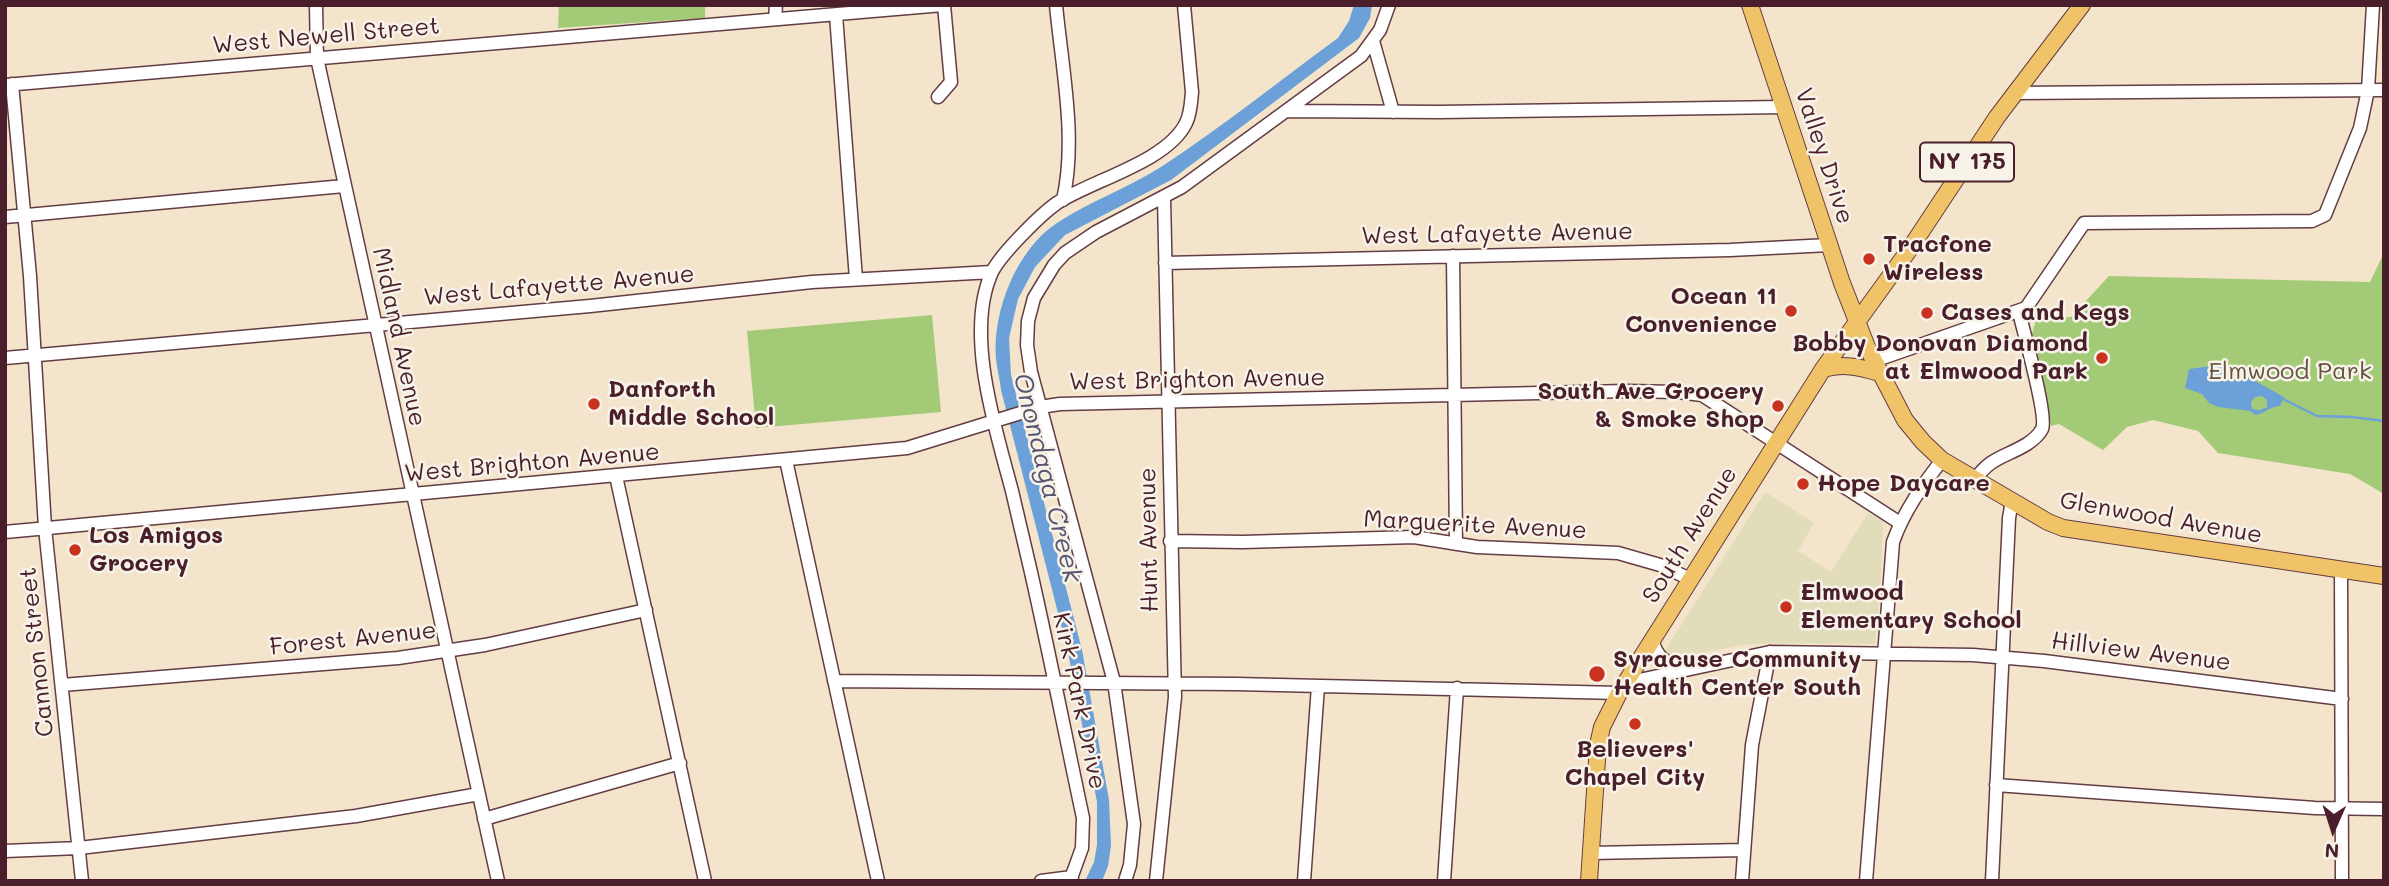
<!DOCTYPE html>
<html>
<head>
<meta charset="utf-8">
<style>
  body { margin:0 }
  #map { position:relative; width:2389px; height:886px; overflow:hidden; background:#f3e4cb; font-family:Mali,sans-serif }
  canvas { display:block }
  .frame { position:absolute; inset:0; border:7px solid #4a1f2b; pointer-events:none }
  .north { position:absolute; left:2298px; top:795px; width:70px; height:70px; -webkit-text-stroke:5px #f7f3e8; paint-order:stroke; rotate:183deg; font-size:19px; font-weight:700; line-height:28px; text-align:center; color:#4a1f2b }
  .north::after { content:''; display:block; margin:auto; width:24px; height:32px; background:#4a1f2b; clip-path:polygon(50% 0,100% 100%,50% 72%,0 100%) }
</style>
</head>
<body>
<div id="map">
<canvas width="2389" height="886"></canvas>
<div class="frame"></div>
<div class="north">N</div>
</div>
<script>
const ctx = document.querySelector('canvas').getContext('2d');
ctx.lineJoin = 'round';
function paint(path, color) { ctx.fillStyle = color; ctx.fill(path, 'evenodd'); }
function stroke(path, color, width, dash) { ctx.strokeStyle = color; ctx.lineWidth = width; ctx.lineCap = dash ? 'butt' : 'round'; ctx.setLineDash(dash || []); ctx.stroke(path); }
function label(font, color, halo, rows, align = 'center') {
  ctx.font = font + ' Mali,sans-serif'; ctx.lineWidth = 5; ctx.setLineDash([]); ctx.textBaseline = 'middle'; ctx.strokeStyle = halo; ctx.fillStyle = color; for (const [text, x, y, turn = 0] of rows) {
    ctx.save(); ctx.translate(x, y); ctx.rotate((+turn || 0) * Math.PI / 180); ctx.textAlign = isNaN(turn) ? turn : align; if (halo) ctx.strokeText(text, 0, 0); ctx.fillText(text, 0, 0); ctx.restore();
  }
}
const built = new Path2D(`
  M1765,492L1814,523L1798,551L1831,572L1868,513L1883,522L1881,572L1875,644L1769,643L1742,645L1670,659L1665,656V651Z`);
const green = new Path2D(`
  M559,5H705V18L558,28Z
  M2384,253V494L2350,474L2218,453L2198,431L2153,420L2127,427L2103,450L2059,424L2051,426L2030,340L2037,317H2071L2109,276L2370,282Z
  M932,315L941,412L756,428L747,331Z`);
const water = new Path2D(`
  M1354,5H1372L1370,18L1359,38L1171,180L1065,235L1035,267L1018,299L1009,338L1011,375L1082,650L1109,800L1111,846L1108,866L1102,881H1085L1094,862L1097,845V802L1068,652L1001,390C1000,380 997,369 996,359C992,311 1017,249 1057,223C1090,201 1128,188 1161,167C1222,127 1279,81 1338,38L1349,21Z
  M2219,365L2235,370L2284,397L2280,406C2271,406 2265,413 2256,415L2250,411L2218,407L2209,403L2202,394L2185,388L2189,369ZM2262,396L2267,400V407L2260,410L2252,409L2251,402L2255,397Z`);
const stream = new Path2D(`
  M2283,399L2317,416L2352,417L2384,421`);
const minor = new Path2D(`
  M316,5L317,58L498,881
  M1056,5C1062,68 1077,139 1063,200
  M836,15L856,279
  M775,19L776,5
  M1373,41L1393,112
  M12,84L30,276L45,528L82,881
  M5,85L943,5
  M2015,93L2384,90
  M938,97L951,82L944,5
  M1287,111L1440,112L1784,107
  M5,217L344,186
  M1453,256L1456,544
  M1165,263L1730,250L1829,245
  M5,358L590,306L812,282L992,272
  M1874,361L2026,308L2084,223L2312,221L2325,215L2360,128L2368,90L2373,5
  M786,460L878,881
  M616,476L705,881
  M1975,480C1990,457 2006,457 2027,444C2033,440 2039,435 2042,429C2048,416 2023,330 2019,312
  M5,532L907,448L1040,407L1060,404L1626,391L1678,392L1702,395L1900,523
  M1170,541L1243,542L1414,537L1477,547L1618,553L1660,565L1690,579
  M2341,571L2342,881
  M1652,639C1657,659 1666,663 1685,668
  M834,681L1236,684L1619,693
  M1625,683L1770,652L1973,655L2044,661L2342,699
  M62,685L398,658L485,645L646,610
  M1996,785L2315,808L2384,809
  M484,819L680,763
  M5,851L79,848L356,816L479,794
  M1590,853L1744,850
  M1041,881L1072,877
  M1070,881L1082,848L1083,818C1065,734 1049,651 1030,568C1024,542 1018,516 1012,491C996,430 964,333 992,272C1001,254 1040,215 1057,203C1092,180 1167,162 1186,123C1191,113 1191,102 1192,92L1184,5
  M1125,881L1130,865L1134,824L1114,682L1031,372L1027,345L1028,321L1034,298L1054,265L1065,253L1096,232L1182,187L1361,56L1380,30L1389,5
  M1156,881L1175,697L1164,198
  M1304,881L1318,686
  M1444,881L1457,688
  M1742,881L1752,745L1770,652
  M1866,881L1893,542C1904,511 1922,486 1942,460
  M1992,881L2009,518L2012,501`);
const major = new Path2D(`
  M1750,5L1842,283L1867,347L1905,420L1923,442L1942,460L2048,522L2063,528L2384,576
  M1823,369C1843,363 1859,367 1880,373
  M1589,881L1598,745L1602,727L1619,693L1823,369L1909,250L1997,117L2082,5`);
const markers = [
  [1869,259,7,"#c8321e"],
  [1791,311,7,"#c8321e"],
  [1927,313,7,"#c8321e"],
  [2102,358,7,"#c8321e"],
  [594,404,7,"#c8321e"],
  [1778,406,7,"#c8321e"],
  [1803,484,7,"#c8321e"],
  [75,550,7,"#c8321e"],
  [1786,607,7,"#c8321e"],
  [1597,674,9,"#c8321e"],
  [1635,724,7,"#c8321e"]
];
const shields = [
  [1967,162,94]
];
const shieldNames = [
  ["NY 175",1967,162]
];
const streetNames = [
  ["West Newell Street",326,36,-5],
  ["Valley Drive",1824,156,72],
  ["West Lafayette Avenue",1497,234,-1],
  ["West Lafayette Avenue",559,286,-5],
  ["Midland Avenue",399,337,78],
  ["West Brighton Avenue",1197,380,-1],
  ["West Brighton Avenue",532,463,-5],
  ["Glenwood Avenue",2161,518,10],
  ["Marguerite Avenue",1475,525,3],
  ["South Avenue",1690,535,-58],
  ["Hunt Avenue",1149,540,-91],
  ["Forest Avenue",353,639,-6],
  ["Cannon Street",37,652,-96],
  ["Hillview Avenue",2141,652,7],
  ["Kirk Park Drive",1079,701,78]
];
const poiNames = [
  ["Tracfone",1883,245],
  ["Wireless",1883,273],
  ["Ocean 11",1777,297,"right"],
  ["Convenience",1777,325,"right"],
  ["Cases and Kegs",1941,313],
  ["Bobby Donovan Diamond",2088,344,"right"],
  ["at Elmwood Park",2088,372,"right"],
  ["Danforth",608,390],
  ["Middle School",608,418],
  ["South Ave Grocery",1764,392,"right"],
  ["& Smoke Shop",1764,420,"right"],
  ["Hope Daycare",1817,484],
  ["Los Amigos",89,536],
  ["Grocery",89,564],
  ["Elmwood",1800,593],
  ["Elementary School",1800,621],
  ["Syracuse Community",1613,660],
  ["Health Center South",1613,688],
  ["Believers'",1635,750,"center"],
  ["Chapel City",1635,778,"center"]
];
const parkNames = [
  ["Elmwood Park",2290,372]
];
const waterNames = [
  ["Onondaga Creek",1047,478,76]
];
paint(built, '#e1dcba');
paint(green, '#a3cb77');
paint(water, '#6ba1d8');
stroke(stream, '#6ba1d8', 2.5);
stroke(minor, '#633d43', 15);
stroke(major, '#633d43', 18);
stroke(minor, '#fff', 12);
stroke(major, '#f1c369', 16);
for (const [x, y, r, color] of markers) { const dot = new Path2D(); dot.arc(x, y, r, 0, 2 * Math.PI); ctx.fillStyle = color; ctx.fill(dot); stroke(dot, '#f7f3e8', 2.5); }
for (const [x, y, w] of shields) { const box = new Path2D(); box.roundRect(x - w / 2, y - 19.5, w, 39, 5); ctx.fillStyle = '#f7f3e8'; ctx.fill(box); stroke(box, '#4a1f2b', 2); }
label('bold 23px', '#4a1f2b', null, shieldNames);
label('24px', '#4a1f2b', '#f7f3e8', streetNames);
label('bold 24px', '#4a1f2b', '#f7f3e8', poiNames, 'left');
label('24px', '#655342', '#f7f3e8', parkNames);
label('italic 26px', '#575370', '#f7f3e8', waterNames);
</script>
</body>
</html>
